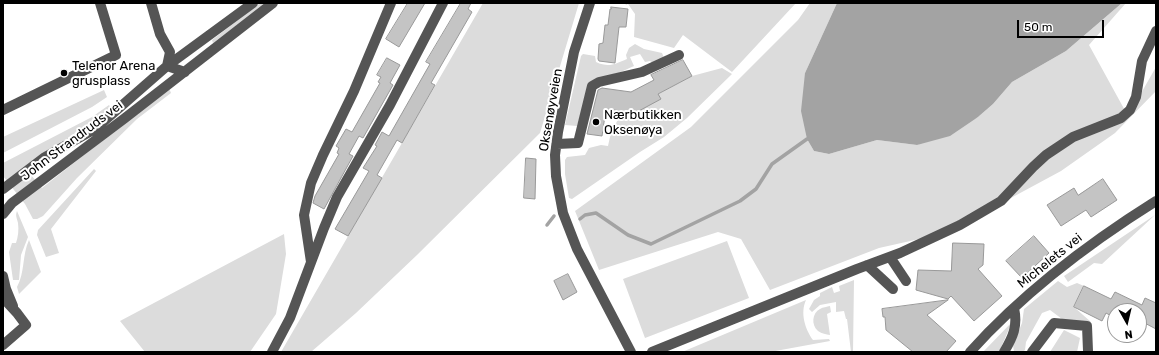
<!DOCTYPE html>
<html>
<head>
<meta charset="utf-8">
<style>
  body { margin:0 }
  #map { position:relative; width:1159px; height:355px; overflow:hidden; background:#fff; font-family:Rubik,sans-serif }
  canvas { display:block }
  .frame { position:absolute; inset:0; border:4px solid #000; pointer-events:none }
  .north { position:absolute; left:1107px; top:303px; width:40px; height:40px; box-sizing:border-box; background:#fff; border:1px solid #999; border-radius:50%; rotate:172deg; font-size:11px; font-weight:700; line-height:16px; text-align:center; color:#000 }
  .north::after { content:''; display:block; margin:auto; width:14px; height:18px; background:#000; clip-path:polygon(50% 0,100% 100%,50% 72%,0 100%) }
  .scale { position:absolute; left:1017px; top:20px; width:87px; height:18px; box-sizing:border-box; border:2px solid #000; border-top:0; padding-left:5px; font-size:12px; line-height:14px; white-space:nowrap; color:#000; -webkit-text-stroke:3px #fff; paint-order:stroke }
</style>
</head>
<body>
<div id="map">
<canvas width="1159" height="355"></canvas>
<div class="frame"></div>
<div class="north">N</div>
<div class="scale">50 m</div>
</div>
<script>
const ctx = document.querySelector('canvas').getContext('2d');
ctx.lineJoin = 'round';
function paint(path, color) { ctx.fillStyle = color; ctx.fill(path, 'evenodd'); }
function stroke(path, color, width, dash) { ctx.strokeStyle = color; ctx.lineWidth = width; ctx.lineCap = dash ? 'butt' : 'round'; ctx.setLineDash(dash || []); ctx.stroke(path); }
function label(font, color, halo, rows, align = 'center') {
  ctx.font = font + ' Rubik,sans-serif'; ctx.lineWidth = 4; ctx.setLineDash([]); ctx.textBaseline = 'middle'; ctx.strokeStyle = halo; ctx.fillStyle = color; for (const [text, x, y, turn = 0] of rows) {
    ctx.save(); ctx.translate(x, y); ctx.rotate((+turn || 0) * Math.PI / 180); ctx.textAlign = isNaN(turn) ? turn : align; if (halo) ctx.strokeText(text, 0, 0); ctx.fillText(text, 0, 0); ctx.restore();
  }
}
const green = new Path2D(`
  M260,3H267L213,43L212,40Z
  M483,3H579L540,133L417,255L356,313L311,352H281Z
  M625,3H796L732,72L683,35L674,48L634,37L635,14L628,4L626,5Z
  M810,3H837L805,73L807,139L814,151L829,154L877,140L917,145L978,117L993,104L1012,82L1066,51L1122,3H1126L1089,45L1128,116L1156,67V91L1115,133L1061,171L946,233L879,248L770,290L741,239L718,232L599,270L575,211L691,127L798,20Z
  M635,44L644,49L662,53L664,58L653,63L650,61L645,62L640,54L630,57L634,66L612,76L590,82L577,126L565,125L581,56L583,54L595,56L596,62C609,68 615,64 627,59L626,55L629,48Z
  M722,68L732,74L687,118L664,137L640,152L572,199L569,198L565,174V160L567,157L585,155L589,148L601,145L608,146L610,137L621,112L635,113L658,94L692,76Z
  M169,88L171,93L137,119L77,178L43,216L37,219H33L25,204L3,176V163L92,117L109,105L111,108L25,168L42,188Z
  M104,90L107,97L92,107L3,153V137Z
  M94,169L96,171L51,229L59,253L46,257L37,235L38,230Z
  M17,211L28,237L21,255L19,280H13L9,252L12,243H16C18,237 19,230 18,223C17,218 15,216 17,211Z
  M1155,215L1102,264L1094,263L1068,282L1064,276Z
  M284,234L286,254L276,314L250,352H145L120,321Z
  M29,240L41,272L19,294L17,287C25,273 22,255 29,240Z
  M727,241L749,298L645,338L623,279Z
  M854,280L853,352H851L847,319H846L844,311L836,312V302L820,305L812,312L809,309L814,300L820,296V293L832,287L834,293L840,291L839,286Z
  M1058,281L1067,287L1077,283L1084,286L1074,307L1091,322H1066L1050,310L1042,313L1026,342L1025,350L1023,352H1014L1013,345L1022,323L1024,309Z
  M806,300C800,313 805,329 813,340L829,339L830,341L770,352L766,351L760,352H682Z
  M830,306L831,312L827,314L830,335C826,334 822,334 818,331C811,325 812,313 820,309C823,307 827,307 830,306Z
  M1012,322L999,352H983Z
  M1064,330L1080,338L1077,352H1050Z`);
const water = new Path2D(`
  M837,3H1122L1066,51L1012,82L993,104L978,117L950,136L917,145L877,140L829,154L814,151L807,139L801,111L805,73Z`);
const stream = new Path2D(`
  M580,219L585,215L596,213L628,235L651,244L740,201L756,189L772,164L807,139
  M547,225L554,216`);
const building = new Path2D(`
  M408,3H425L399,47L386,39Z
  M461,3H471L468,9L472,12L431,83L435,85L402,143L397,140L377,175L382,178L348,236L335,229L369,171L363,168L377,146L375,145L382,132L389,136L430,64L426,62Z
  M611,7L628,9L626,27H619L615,63L599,61L598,59L599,44L603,43L605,25H608L610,9H611Z
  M387,58L400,65L390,83L393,85L363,138L359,136L349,154L353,156L324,209L313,203L315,196L339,154L337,153L339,148L336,146L346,129L352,132L380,83L378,82L381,77L377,75Z
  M683,60L692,76L658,94L661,99L635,113L606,109L602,136L587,134L598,90L602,88L631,92L654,80L651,75Z
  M526,158L536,159L535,199L524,198Z
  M1103,179L1117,200L1091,217L1086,210L1061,226L1047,205L1074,188L1078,195Z
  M1034,236L1049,253L1022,278L1006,261Z
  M953,243L984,244L983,265L978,269L1002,296L974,321L951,296L948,299L916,290L918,270L951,271Z
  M568,274L577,292L563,300L554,281Z
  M1084,286L1111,299L1115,292L1142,305L1145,298L1156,303V329L1139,320V311H1115V318L1106,313L1102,321L1074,307Z
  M948,300L927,315L956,341L946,352H913L886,330L885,317H883L882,309Z`);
const minor = new Path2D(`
  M151,3L160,34L170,52L167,66L185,72
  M590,3L574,52L558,132L555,155L556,176L563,213L577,249L631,352
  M3,110L116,55L100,3
  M557,144L578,143L592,86L599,82L642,72L679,55
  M3,189L45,157L95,129L167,66L253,3
  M3,214L12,203L125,118L273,3
  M890,257L906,281
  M311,262L304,215L311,183L323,155L354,91L391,3
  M867,265L893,289
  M3,276L6,289L13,306
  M3,298L17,313L26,325L3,345
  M272,352L290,318L324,228L337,197L390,105L443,3
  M652,352L857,269L900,253L960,225L1001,201L1033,167L1046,155L1073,137L1121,118L1130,110L1136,97L1142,61L1156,31
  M970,352C1023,293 1089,243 1156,201
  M1004,352C1013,337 1018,326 1014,308
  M1032,352L1054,323L1087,326L1088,351`);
const markers = [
  [64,73,4,"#000"],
  [596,122,4,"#000"]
];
const poiNames = [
  ["Telenor Arena",72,66],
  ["grusplass",72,81],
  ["Nærbutikken",604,115],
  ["Oksenøya",604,130]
];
const streetNames = [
  ["Oksenøyveien",551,110,-80],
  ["John Strandruds vei",72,141,-37],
  ["Michelets vei",1050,261,-39]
];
paint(green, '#dcdcdc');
paint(water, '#a3a3a3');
stroke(stream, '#a3a3a3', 3.5);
paint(building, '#c4c4c4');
stroke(building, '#999', 1);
stroke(minor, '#555', 10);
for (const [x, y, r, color] of markers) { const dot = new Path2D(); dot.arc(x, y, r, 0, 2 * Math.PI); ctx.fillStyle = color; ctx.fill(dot); stroke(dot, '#fff', 1.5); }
label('13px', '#000', '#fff', poiNames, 'left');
label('13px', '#000', '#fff', streetNames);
</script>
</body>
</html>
